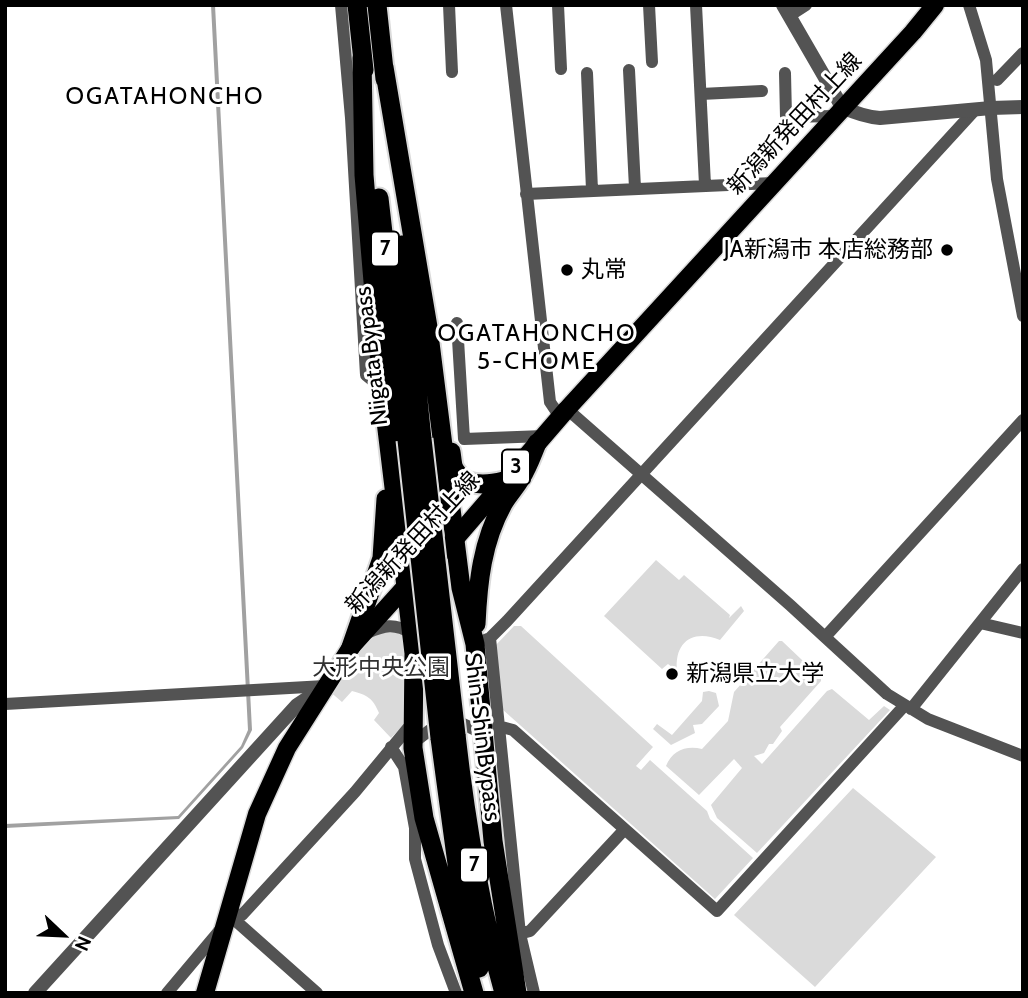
<!DOCTYPE html>
<html>
<head>
<meta charset="utf-8">
<style>
  body { margin:0 }
  #map { position:relative; width:1028px; height:998px; overflow:hidden; background:#fff; font-family:Cabin,sans-serif }
  canvas { display:block }
  .frame { position:absolute; inset:0; border:7px solid #000; pointer-events:none }
  .north { position:absolute; left:28px; top:900px; width:70px; height:70px; -webkit-text-stroke:5px #fff; paint-order:stroke; rotate:113deg; font-size:19px; font-weight:700; line-height:28px; text-align:center; color:#000 }
  .north::after { content:''; display:block; margin:auto; width:24px; height:32px; background:#000; clip-path:polygon(50% 0,100% 100%,50% 72%,0 100%) }
</style>
</head>
<body>
<div id="map">
<canvas width="1028" height="998"></canvas>
<div class="frame"></div>
<div class="north">N</div>
</div>
<script>
const ctx = document.querySelector('canvas').getContext('2d');
ctx.lineJoin = 'round';
function paint(path, color) { ctx.fillStyle = color; ctx.fill(path, 'evenodd'); }
function stroke(path, color, width, dash) { ctx.strokeStyle = color; ctx.lineWidth = width; ctx.lineCap = dash ? 'butt' : 'round'; ctx.setLineDash(dash || []); ctx.stroke(path); }
function label(font, color, halo, rows, align = 'center') {
  ctx.font = font + ' Cabin,"Noto Sans JP",sans-serif'; ctx.lineWidth = 6; ctx.setLineDash([]); ctx.textBaseline = 'middle'; ctx.strokeStyle = halo; ctx.fillStyle = color; for (const [text, x, y, turn = 0] of rows) {
    ctx.save(); ctx.translate(x, y); ctx.rotate((+turn || 0) * Math.PI / 180); ctx.textAlign = isNaN(turn) ? turn : align; if (halo) ctx.strokeText(text, 0, 0); ctx.fillText(text, 0, 0); ctx.restore();
  }
}
const green = new Path2D(`
  M656,560L679,580L684,575L730,615L729,618L741,606L744,611L720,640C694,629 674,641 677,671L668,664L662,669L604,616Z
  M514,626H521L653,747L636,766L641,770L650,760L707,811L710,819L753,858L715,899L502,709L495,646Z
  M388,629L403,635L409,719L391,738L374,720L379,713C373,698 367,695 352,691L342,702L328,690L372,635Z
  M779,641H782L821,678V681L780,727L782,731L773,744H769L764,753L754,756L762,764L827,691L832,689L869,720L884,706L890,710L757,853L717,818L711,805L742,768L734,759L699,795L666,766C672,750 687,745 702,749L728,721L734,692Z
  M709,691L716,693L719,706L702,724L693,725L695,733L671,745L653,729L657,724L672,735L702,701L703,692Z
  M853,788L936,857L815,987L734,915Z`);
const water = new Path2D(`
  M211,5H215L252,730L243,748L179,819L5,828V824L178,816L241,746L248,730Z`);
const minor = new Path2D(`
  M341,5L351,118L366,375L382,388
  M449,5L452,72
  M506,5L550,402L560,417
  M558,5L561,69
  M649,5L652,62
  M696,5L705,185
  M969,5L986,60L997,179L1023,316
  M789,16L806,5
  M629,70L635,188
  M587,73L592,190
  M785,73L786,117L834,116
  M997,80L1023,53
  M701,94L762,91
  M526,194L773,183
  M457,323L464,439L544,436
  M567,409L790,605L887,694L928,719L1023,756
  M980,623L1023,633
  M367,633C385,625 394,623 412,633
  M825,637L1023,420
  M490,638L520,934L534,993
  M475,644L490,638L507,621L975,110
  M5,704L325,686
  M911,709L1023,569
  M498,726L513,730L717,911L905,705
  M413,743L430,730L463,724L484,734
  M391,747L404,767L415,828V859L438,945L456,993
  M228,914L242,915L355,792L408,728L414,730
  M228,914L317,993
  M515,935L530,931L624,830
  M167,993L220,930`);
const tertiary = new Path2D(`
  M783,5L842,107C855,113 866,117 880,118L991,108L1023,107
  M35,993L297,705L324,687`);
const primary = new Path2D(`
  M205,993L257,814L287,748L351,647L406,586L454,540L567,409L913,32L935,5`);
const trunk = new Path2D(`
  M357,5L364,70
  M377,5L385,79
  M362,58L364,175L382,388L414,653L413,748L424,818L474,993
  M384,67L428,327L461,588L475,644L493,841L517,993
  M379,198L407,440
  M402,245L422,439
  M451,452C452,457 452,466 455,470C465,488 488,485 504,481
  M476,624C478,582 482,542 503,504C508,495 516,487 521,478C528,467 532,455 537,443
  M351,647L382,558L386,499
  M456,735C466,823 480,908 504,993
  M440,738L458,871L479,968`);
const trunkBridge = new Path2D(`
  M422,439L456,735
  M407,440L440,738`);
const markers = [
  [947,250,7,"#000"],
  [567,270,7,"#000"],
  [672,674,7,"#000"]
];
const shields = [
  [385,249,28],
  [516,467,28],
  [474,865,28]
];
const shieldNames = [
  ["7",385,249],
  ["3",516,467],
  ["7",474,865]
];
const streetNames = [
  ["新潟新発田村上線",795,124,-47],
  ["Niigata Bypass",372,356,-97],
  ["新潟新発田村上線",413,543,-47],
  ["Shin-Shin Bypass",482,737,83]
];
const poiNames = [
  ["JA新潟市 本店総務部",933,250,"right"],
  ["丸常",581,270],
  ["新潟県立大学",686,674]
];
const parkNames = [
  ["大形中央公園",381,668]
];
const neighbourhoodNames = [
  ["OGATAHONCHO",165,97],
  ["OGATAHONCHO",537,334],
  ["5-CHOME",537,362]
];
paint(green, '#dadada');
paint(water, '#a1a1a1');
stroke(primary, '#dbdbdb', 21);
stroke(trunk, '#dbdbdb', 23);
stroke(minor, '#535353', 12);
stroke(tertiary, '#535353', 14);
stroke(primary, '#000', 18);
stroke(trunk, '#000', 19);
stroke(trunkBridge, '#dbdbdb', 23, []);
stroke(trunkBridge, '#000', 19);
for (const [x, y, r, color] of markers) { const dot = new Path2D(); dot.arc(x, y, r, 0, 2 * Math.PI); ctx.fillStyle = color; ctx.fill(dot); stroke(dot, '#fff', 2.5); }
for (const [x, y, w] of shields) { const box = new Path2D(); box.roundRect(x - w / 2, y - 17.5, w, 35, 5); ctx.fillStyle = '#fff'; ctx.fill(box); stroke(box, '#000', 2); }
label('bold 21px', '#000', null, shieldNames);
label('23px', '#000', '#fff', streetNames);
label('23px', '#000', '#fff', poiNames, 'left');
label('23px', '#313131', '#fff', parkNames);
ctx.letterSpacing = '2px';
label('24px', '#000', '#fff', neighbourhoodNames);
ctx.letterSpacing = '0px';
</script>
</body>
</html>
